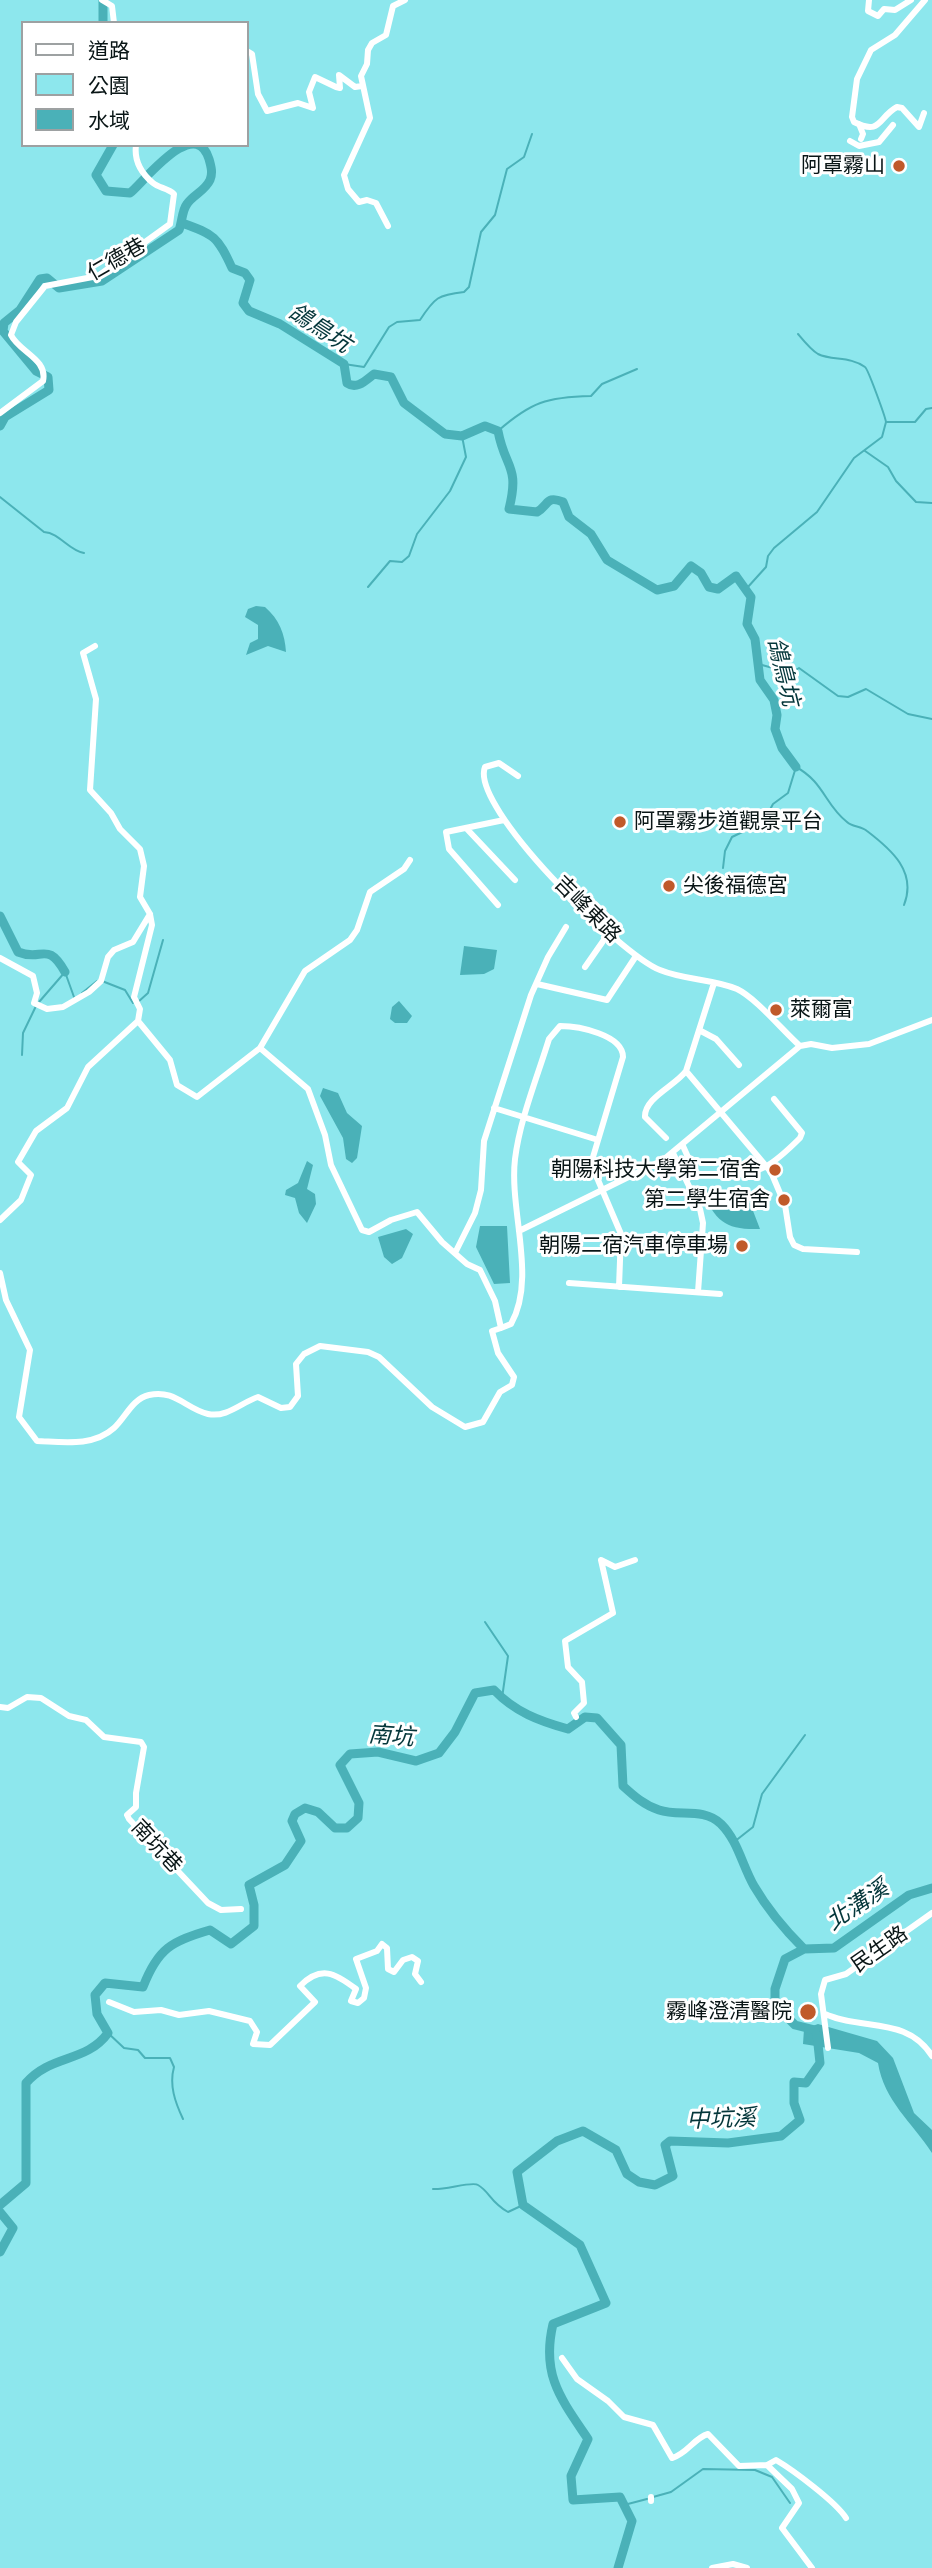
<!DOCTYPE html>
<html>
<head>
<meta charset="utf-8">
<style>
  body { margin:0 }
  #map { position:relative; width:932px; height:2568px; overflow:hidden; background:#cdedef; font-family:"Archivo Narrow","Noto Sans TC",sans-serif }
  canvas { display:block }
  .legend { position:absolute; left:21px; top:21px; width:228px; height:126px; box-sizing:border-box; background:#fff; border:2px solid #9da1a2; margin:0; padding:9px 12px; list-style:none; font-size:21px; color:#091516 }
  .legend li { display:flex; align-items:center; gap:14px; height:35px }
  .legend b { width:35px; border:2px solid #9da1a2 }
</style>
</head>
<body>
<div id="map">
<canvas width="932" height="2568"></canvas>
<ul class="legend">
<li><b style="height:9px;background:#fff"></b>道路</li>
<li><b style="height:19px;background:#8de7ed"></b>公園</li>
<li><b style="height:19px;background:#4ab1b8"></b>水域</li>
</ul>
</div>
<script>
const ctx = document.querySelector('canvas').getContext('2d');
ctx.lineJoin = 'round';
function paint(path, color) { ctx.fillStyle = color; ctx.fill(path, 'evenodd'); }
function stroke(path, color, width, dash) { ctx.strokeStyle = color; ctx.lineWidth = width; ctx.lineCap = dash ? 'butt' : 'round'; ctx.setLineDash(dash || []); ctx.stroke(path); }
function label(font, color, halo, rows, align = 'center') {
  ctx.font = font + ' "Archivo Narrow","Noto Sans TC",sans-serif'; ctx.lineWidth = 6; ctx.setLineDash([]); ctx.textBaseline = 'middle'; ctx.strokeStyle = halo; ctx.fillStyle = color; for (const [text, x, y, turn = 0] of rows) {
    ctx.save(); ctx.translate(x, y); ctx.rotate((+turn || 0) * Math.PI / 180); ctx.textAlign = isNaN(turn) ? turn : align; if (halo) ctx.strokeText(text, 0, 0); ctx.fillText(text, 0, 0); ctx.restore();
  }
}
const green = new Path2D(`
  M0,0H932V2568H0ZM23,23H247V145H23Z`);
const water = new Path2D(`
  M256,606L265,607C279,619 285,634 286,652L268,646L246,655L250,643L258,639V625L245,617L248,609Z
  M464,946L497,950L494,969L484,974L460,975Z
  M399,1001L412,1016L407,1023H395L390,1019L392,1007Z
  M323,1088L338,1093L347,1113L362,1126L357,1158L352,1163L346,1159L343,1138L320,1096Z
  M307,1161L313,1165L307,1189L315,1194L316,1204L307,1223L299,1213L295,1198L285,1195L286,1190L298,1183Z
  M708,1189L717,1207L750,1203L760,1229C726,1230 716,1222 702,1191Z
  M480,1226H507L510,1283L494,1284L476,1247Z
  M406,1229L413,1234L402,1258L392,1264L384,1257L378,1237Z
  M818,2024L877,2041L893,2058L914,2113L932,2130V2153C912,2122 884,2101 878,2063L859,2053L803,2044L804,2029Z`);
const stream = new Path2D(`
  M344,364L364,367L389,327L397,322L420,320C435,297 438,295 464,292L469,287L481,232L495,215L507,169L524,157L532,134
  M887,422H915L926,409L932,408
  M498,431C531,402 547,397 591,396L602,384L637,369
  M865,451L888,467L896,481L916,502L932,503
  M0,497L44,532C60,533 68,550 84,553
  M368,587L390,561L402,562L409,556L417,534L450,491L466,457L462,436
  M747,588L766,567L768,556L774,548L817,512L854,458L882,437L886,422C885,416 868,369 865,367C850,356 832,361 818,354C811,350 803,340 798,334
  M756,657L762,665L791,673L799,668L838,696L848,697L866,689L908,714L932,719
  M723,868L725,851L732,837L759,824L766,817L773,804L788,793L796,767C824,782 825,805 847,822C852,827 861,826 867,831C892,850 917,872 904,905
  M65,972L74,997
  M102,981L125,990L133,1003
  M82,993L97,981
  M39,1002L65,972
  M138,1002L148,993L163,940
  M22,1055L23,1033L36,1006
  M485,1622L508,1656L502,1698
  M734,1842L753,1827L762,1794L805,1735
  M108,2033L124,2048L138,2050L145,2058H170L174,2067C169,2085 175,2102 183,2119
  M433,2189C445,2190 473,2181 478,2185C490,2192 490,2202 508,2212L523,2205
  M653,2497L671,2492L703,2469L755,2470L772,2477L790,2503
  M624,2505L647,2499`);
const river = new Path2D(`
  M103,23V0
  M182,223C214,234 218,237 232,268L245,273L250,280L243,303L249,311L280,324L344,364L347,383C357,390 366,380 374,374L391,377L404,403L445,434L462,436L485,426L498,431C505,469 520,465 509,509L537,512C549,505 546,495 563,502L569,517L591,534L607,560L657,590L674,586L691,566L701,573L709,587L718,589L736,576L751,597L747,624L755,639L760,680L774,700L777,715L775,729L782,748L796,767
  M0,426L5,417L49,390L48,377L36,371L3,331L4,323L20,310L40,279L47,278L59,288L102,281L179,230C182,223 182,210 187,204C193,195 205,191 210,180C213,173 211,166 209,159C195,114 143,183 130,193L106,191L96,175L113,145
  M0,916L18,952C42,962 47,940 65,972
  M815,2030L795,2025L775,2005V1989L785,1959L804,1949L834,1948L909,1895L932,1888
  M0,2205L26,2183V2083C51,2054 86,2063 108,2033L97,2014L95,1995L105,1983L143,1987C158,1948 172,1941 210,1930L231,1944L254,1926V1905L249,1885L285,1865L301,1841L292,1821L295,1814L305,1808L318,1812L335,1828H347L358,1818L359,1803L340,1765L350,1754L378,1752L416,1761L439,1753L455,1732L475,1693L494,1690C515,1712 539,1721 568,1729L585,1717L597,1718L621,1745L623,1786C634,1796 644,1805 659,1810C679,1817 703,1807 721,1824C738,1841 742,1865 754,1886C768,1910 784,1929 804,1949
  M0,2212L13,2228L0,2252
  M618,2568L632,2521L620,2497L573,2500L571,2476L588,2439C561,2399 541,2375 553,2324L606,2303L580,2245L523,2205L517,2172L557,2141L583,2131L616,2150L627,2174L639,2182L655,2185L673,2176L665,2145L670,2141L728,2143L781,2136L800,2120L794,2103V2082L806,2083L820,2063L817,2035`);
const minor = new Path2D(`
  M102,0L112,6L114,23
  M869,0L868,11L878,16L884,9L895,10L911,0
  M247,51L252,54L258,94L267,111L298,103L313,108L309,92L315,77L336,87L340,88L339,75L355,87L362,86
  M924,113L919,127L902,108L897,107C878,117 882,136 854,122L852,117L857,79L871,50L895,35L925,0
  M859,124L863,134L861,139
  M850,141L859,146L879,142L893,125
  M388,226L376,203L367,200L359,202L348,189L344,175L370,118L361,76L367,64L368,50L372,43L386,35L393,6L405,0
  M0,413L43,381C48,359 19,352 11,335L16,322L45,286L98,276L170,224L174,194C168,188 159,188 153,183C141,173 134,160 136,145
  M518,776L499,763L485,767C469,806 621,955 660,970C684,980 713,979 737,989C756,998 783,1031 800,1046
  M466,828L515,880
  M498,905L449,849L446,832L504,820
  M0,958L33,976L37,993L34,1003L47,1009L63,1007L89,992L101,981L108,957L114,950L133,942L150,914
  M585,967L608,934
  M537,984L607,1000L636,956
  M138,1021L170,1060L177,1085L197,1097L260,1048L305,971L350,940L357,930L370,892L404,869L410,860
  M699,1030L716,1039L739,1065
  M260,1048L308,1089L325,1135L331,1165L362,1230L369,1232L391,1220L417,1212L442,1242L467,1264L480,1270L495,1301L501,1328L511,1324C537,1278 509,1211 515,1159C520,1119 537,1078 549,1039L560,1026C579,1026 623,1035 623,1057L593,1157L595,1173L621,1234L619,1287
  M686,1071L771,1172L785,1205L790,1237L794,1245L803,1249L857,1252
  M494,1108L598,1140
  M666,1138L645,1117C644,1098 675,1086 686,1071L714,983
  M683,1146L697,1177
  M673,1153L700,1209L703,1223L698,1292
  M720,1176C760,1175 772,1166 800,1138L802,1133L774,1099
  M0,1220L21,1200L31,1175L18,1162L36,1131L67,1108L88,1067L138,1021L140,1009L134,997L152,925L150,914L140,897L144,866L140,849L120,829L111,813L90,790L96,699L83,653L95,646
  M519,1231L663,1160L800,1046L811,1044L832,1048L869,1044L932,1020
  M455,1253L475,1213L481,1190L484,1141L531,995L548,957L566,927
  M0,1273L6,1300L30,1350L19,1417L37,1441C63,1442 93,1447 114,1428C126,1417 132,1399 149,1395C175,1389 186,1409 208,1414C227,1418 242,1402 258,1397L281,1408L290,1407L298,1396L296,1364L304,1354L320,1346L368,1352L379,1357L432,1407L465,1427L483,1422L500,1392L512,1385L514,1377L498,1353L492,1331L501,1328
  M569,1283L720,1294
  M0,1707L8,1708L27,1697L41,1698L69,1716L86,1720L104,1737L141,1742L144,1747L136,1793V1807L127,1815L129,1819L208,1903L221,1910L241,1909
  M576,1717L574,1713L584,1703L582,1682L568,1667L565,1641L613,1613L601,1560L615,1567L635,1560
  M109,2002L134,2012L161,2010L179,2015L209,2011L250,2021L257,2032L253,2044L270,2045L315,2002L300,1986C321,1965 335,1973 356,1989L351,2001L358,2003L364,1998L366,1988L356,1959L377,1951L382,1944L387,1948L388,1969L394,1972L403,1960L412,1957L418,1961L415,1974L421,1982
  M825,2014C863,2031 907,2016 932,2056
  M828,2048L821,1994L825,1980L846,1974L932,1913
  M562,2358L577,2379L608,2401L624,2417L653,2425L672,2458C687,2454 694,2438 708,2434L739,2466L767,2465L776,2460C793,2470 836,2502 846,2518
  M767,2465L792,2489L799,2503L782,2528L812,2568
  M651,2501V2497
  M712,2568L733,2564L747,2568`);
const markers = [
  [899,166,7,"#c05a2a"],
  [620,822,7,"#c05a2a"],
  [669,886,7,"#c05a2a"],
  [776,1010,7,"#c05a2a"],
  [775,1170,7,"#c05a2a"],
  [784,1200,7,"#c05a2a"],
  [742,1246,7,"#c05a2a"],
  [808,2012,9,"#c05a2a"]
];
const poiNames = [
  ["阿罩霧山",885,166],
  ["阿罩霧步道觀景平台",634,822,"left"],
  ["尖後福德宮",683,886,"left"],
  ["萊爾富",790,1010,"left"],
  ["朝陽科技大學第二宿舍",761,1170],
  ["第二學生宿舍",770,1200],
  ["朝陽二宿汽車停車場",728,1246],
  ["霧峰澄清醫院",792,2012]
];
const streetNames = [
  ["仁德巷",117,260,-30],
  ["吉峰東路",587,910,45],
  ["南坑巷",156,1847,47],
  ["民生路",880,1950,-35]
];
const waterNames = [
  ["鴿鳥坑",319,329,33],
  ["鴿鳥坑",782,672,76],
  ["南坑",391,1737,4],
  ["北溝溪",858,1906,-34],
  ["中坑溪",721,2120,-2]
];
paint(green, '#8de7ed');
paint(water, '#4ab1b8');
stroke(stream, '#4ab1b8', 2);
stroke(river, '#4ab1b8', 9);
stroke(minor, '#fff', 6);
for (const [x, y, r, color] of markers) { const dot = new Path2D(); dot.arc(x, y, r, 0, 2 * Math.PI); ctx.fillStyle = color; ctx.fill(dot); stroke(dot, '#fff', 2.5); }
label('21px', '#091516', '#fff', poiNames, 'right');
label('21px', '#091516', '#fff', streetNames);
label('italic 23px', '#04363a', '#fff', waterNames);
</script>
</body>
</html>
